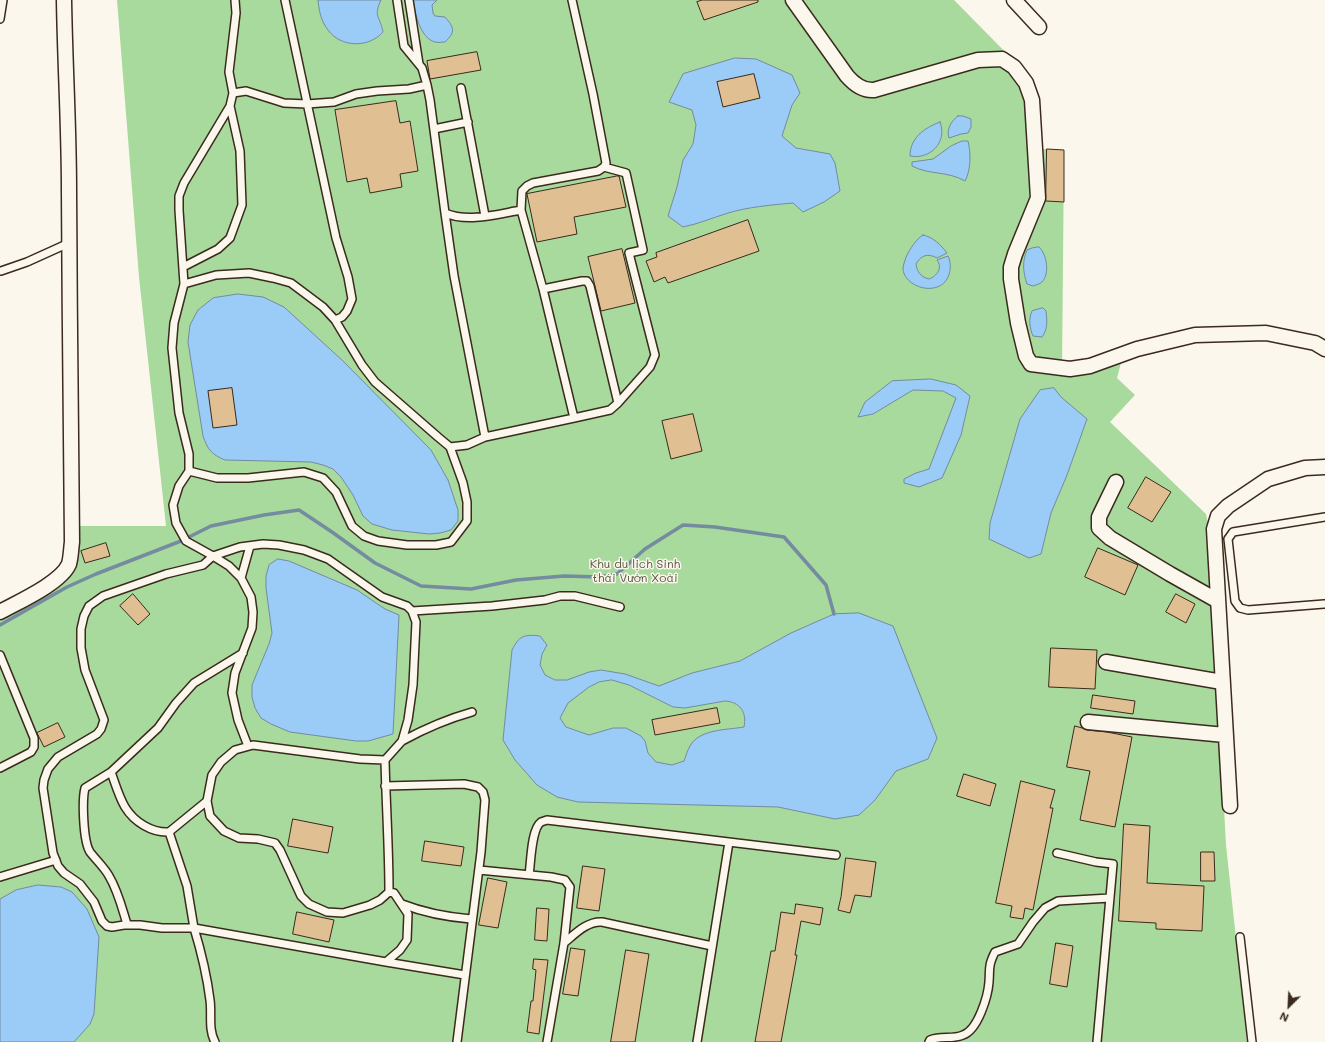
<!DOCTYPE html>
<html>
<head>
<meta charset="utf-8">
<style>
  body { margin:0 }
  #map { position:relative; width:1325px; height:1042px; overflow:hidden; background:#fbf7ec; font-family:Mali,sans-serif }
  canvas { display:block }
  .north { position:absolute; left:1269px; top:986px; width:40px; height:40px; -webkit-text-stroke:3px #fbf7ec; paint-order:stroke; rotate:204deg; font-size:11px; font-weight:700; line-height:16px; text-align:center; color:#3b2a1e }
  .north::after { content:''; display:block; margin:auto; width:14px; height:18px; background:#3b2a1e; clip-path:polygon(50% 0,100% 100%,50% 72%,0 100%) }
</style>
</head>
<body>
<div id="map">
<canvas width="1325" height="1042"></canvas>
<div class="north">N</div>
</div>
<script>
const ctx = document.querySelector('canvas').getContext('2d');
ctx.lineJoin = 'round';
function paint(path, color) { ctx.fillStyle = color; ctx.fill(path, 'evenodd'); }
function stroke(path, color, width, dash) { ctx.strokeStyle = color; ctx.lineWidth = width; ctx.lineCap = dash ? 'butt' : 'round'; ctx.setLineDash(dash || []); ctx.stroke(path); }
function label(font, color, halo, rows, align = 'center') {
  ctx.font = font + ' Mali,sans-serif'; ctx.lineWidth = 3; ctx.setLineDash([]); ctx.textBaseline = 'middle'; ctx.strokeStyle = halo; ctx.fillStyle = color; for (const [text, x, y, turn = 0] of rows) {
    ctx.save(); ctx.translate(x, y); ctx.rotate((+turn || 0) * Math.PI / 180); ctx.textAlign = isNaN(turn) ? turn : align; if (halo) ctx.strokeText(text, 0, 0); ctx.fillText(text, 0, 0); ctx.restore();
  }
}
const green = new Path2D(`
  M117,0H954L1019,66L1040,149L1064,150L1062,372L1122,359L1117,378L1135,395L1110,422L1206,514L1209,528L1226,845L1247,1042H0V617L47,593L65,581L73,562L76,526H166L139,277Z`);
const water = new Path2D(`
  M318,0H381C373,17 380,16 383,32C369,48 341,48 328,30C321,21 319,11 318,0Z
  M413,0H437L432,5L433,13L435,16L445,17C454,27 456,32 445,42C442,42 438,43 435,42C420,38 415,13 413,0Z
  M735,58L756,59L792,75L800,93L792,105L782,136L796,148L830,154L835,163L840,191L824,202L803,212L793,203C771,205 748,207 728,213C712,218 698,224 683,227L668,216L677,187L683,160L693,144L696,125L692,110L669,102L683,74Z
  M958,116H963L971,119V127L968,133L961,134L949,138C946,130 951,121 958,116Z
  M940,122C948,142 930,160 910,156C910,138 924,128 940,122Z
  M962,141H968C971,153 971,170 965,181C948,171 929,175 912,166V162L933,159L951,146Z
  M923,235C933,237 941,245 947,253L937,258C928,253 921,255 916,264C917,272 921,277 929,279C937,276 943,268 937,260L948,256C953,266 950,283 937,287C924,292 904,283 903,269C903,265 905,261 906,257C910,249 916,239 923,235Z
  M1039,247C1047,254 1050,274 1042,282C1040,284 1036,285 1033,286L1027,284C1023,272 1022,262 1027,250L1032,248Z
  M238,294L263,297L284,307L343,361L431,450L448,480L458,510V521L451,530L440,533L429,534L392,530L372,524L363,516L353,495L341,477L333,469L323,465L311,462L225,460C211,454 208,450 203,436L188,342L190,325L198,310L213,298Z
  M1043,308L1046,311C1047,321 1048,329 1042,337L1033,336C1030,329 1028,319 1032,311Z
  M931,379L956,385L970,396L961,435L942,478L919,487L904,483V479L916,473L929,469L956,398L943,391L913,390L873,414L858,417L865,402L892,381Z
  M1054,388L1061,397L1087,419L1067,475L1051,513L1041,554L1029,558L989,539L990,523L1020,419L1040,390Z
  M278,559L289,561L357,590L385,609L399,615L393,734L368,741H356L290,732L271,724L261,718L255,708L252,697V685L269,644L272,633L266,588V576L269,565Z
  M859,613L893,626L937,738L928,759L896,771L875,800L859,815L835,819L778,807L578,802L557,797L537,785L515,760L503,740L512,650C519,636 524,634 540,636L547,645L542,654L540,665L545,675L555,680H567L589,672L601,670L625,674L659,686L692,673L740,661L791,633L834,614ZM612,680L629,685L673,707L685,708L725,701C740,702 747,712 744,727C727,730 699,729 690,746C687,751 686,756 684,761L672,765L656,762L648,753L645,741L641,736L626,728H613L589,735L566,727L560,718L568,703L589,687L599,682Z
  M38,885L61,887L72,892L87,909L99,937L94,1014L90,1024L74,1042H0V899L16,890Z`);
const stream = new Path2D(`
  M0,625L67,587L96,574L181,541L211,526L264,515L299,510L332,532L375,563L421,586L471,589L516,580L564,576L599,577L617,574L645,549L683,525L715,527L784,537L826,585L834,614`);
const building = new Path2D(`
  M703,0H758V2L704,20L697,2Z
  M477,52L481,70L430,79L427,61Z
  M754,74L760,98L723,107L717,82Z
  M396,101L400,123L410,121L418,171L400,174L402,187L370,193L367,178L347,182L335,110Z
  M1047,149L1064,150V202L1046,201Z
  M617,176H619L626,207L574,217L577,234L537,242L527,194Z
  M748,220L759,251L668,283L665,277L654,282L646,261L657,257L656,253Z
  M622,249L635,303L601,311L588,257Z
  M232,388L237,425L213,428L208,391Z
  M693,414L702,451L671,459L662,421Z
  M1146,477L1171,492L1152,522L1128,508Z
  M106,543L110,556L85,563L81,551Z
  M1098,548L1138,565L1125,595L1085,577Z
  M133,594L150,614L138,625L120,606Z
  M1176,594L1195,604L1186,623L1166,612Z
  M1051,648L1097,650L1095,689L1049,687Z
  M1093,695L1135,701L1133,714L1091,708Z
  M717,708L720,723L655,735L652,720Z
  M58,723L65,737L44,747L37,733Z
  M1075,726L1082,728L1087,730L1107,732L1132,737L1115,827L1080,820L1090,771L1067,767Z
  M964,774L996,784L990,806L957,796Z
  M1021,781L1055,790L1050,808H1053L1033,910L1025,908L1023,919L1010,917L1012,906L996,903Z
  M293,819L333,827L328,853L288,846Z
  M1124,824L1150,826L1147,883L1204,886L1202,931L1156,929V923L1119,921Z
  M425,841L464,847L461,866L422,861Z
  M1201,852H1214L1215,881H1201Z
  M846,858L876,862L871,897L855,895L850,913L838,910L841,897Z
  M583,866L605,869L599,911L577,908Z
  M488,878L507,882L498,928L479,925Z
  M796,904L823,908L820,925L801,921L795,955H797L781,1042H755L771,951H775L781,912L794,914Z
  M537,908L549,909L547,941L535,940Z
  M297,912L334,920L329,942L293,934Z
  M1056,943L1073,946L1067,987L1050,984Z
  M571,948L585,950L578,996L563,994Z
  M626,950L649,954L635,1042H611Z
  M534,959L548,960L539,1034L527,1032L531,1001H533L536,970L533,969Z`);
const lane = new Path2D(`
  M235,0L236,13L229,72L233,93L230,106L184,183L179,196V210L184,284L174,323L172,348L179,413L189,454V471L179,486L173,505L176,523L186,541L213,556L229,566L241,578L251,597L253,612L252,628L235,673L232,693L238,720L248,746
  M397,0L404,46L422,68L427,85
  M409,0L419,64
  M0,19L3,0
  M461,88L485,216
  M233,93L246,91L284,103L307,104L334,102L356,94L377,91L409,89L427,85L430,100L445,213C468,223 498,214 521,210
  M434,129L468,122
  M604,167L626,173L643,250L629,253L655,355L650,367L618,403
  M445,213L454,276L485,437
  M183,267L218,249L230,238L242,205L240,151L230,106
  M1,271L27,262L69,243
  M184,284L216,275L249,273L273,278L291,283L323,307L335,320L342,317L347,311L352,299L348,277L336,238L285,0
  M543,289L582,281H587L590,286L618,403L610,410L574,418L543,289L521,210L522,191L527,186L533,183L598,171L604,167L606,163L593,94L572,0
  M335,320L362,365L375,382L438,437L450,447L467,445L485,437L574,418
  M189,471L217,478H248L304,472L323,478L336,492L352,526L364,536L378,541L407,545H436L451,542L467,521V502L463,483L450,447
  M241,578L250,546
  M1324,604L1248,610L1240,608L1235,601L1228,539L1233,532L1325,517
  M412,611L492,606L545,600L560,596H575L620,607
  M0,655L34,738V747L31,752L0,768
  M402,741C426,728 447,719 472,712
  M111,772C115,783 119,797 125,807C134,822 152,833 169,832
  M385,786L464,784L478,787L483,792L485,800L481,852L457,1042
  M207,801L169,832L187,886L194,928L386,962L400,950L407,940L408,914L394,893L389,892
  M1057,853L1096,862L1113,864L1097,1042
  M479,870L551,877L565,880L570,887L564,943L547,1042
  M529,875C531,863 531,829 541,822C541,822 547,820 547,820L836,855
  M0,877L56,860
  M402,904C425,913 447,917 471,919
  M127,924C122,908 118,891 109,876C104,867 96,860 90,852C83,841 82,800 85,788L111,772L158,728L176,703L194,683L243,653
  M1240,937L1252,1042
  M564,943C575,934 587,921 602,922L712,946
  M386,962L465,975
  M215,1042C208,1029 212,1014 210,1000C207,976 201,951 194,928H162L140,925H124L112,927L107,926L102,921L94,902L80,884L64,873L58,866L53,853L43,788L44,780L48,769L58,757L97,734L101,729L104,720L85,670L81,648V629L84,616L89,606L103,596L166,574L203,565L213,556L240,547L263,544L279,545L304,550L328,559L382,597L407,606L412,611L416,622L413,685L408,720L402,741L385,760C386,804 389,848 389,892L380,900L370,905L343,913L327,912L309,904L301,896L280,850L275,843L258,839L239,838L224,831L210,816L207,801L212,775L221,762L235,750L253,745L360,759L385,760
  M697,1042L729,842
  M929,1042L930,1040C941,1035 952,1040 963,1035C978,1030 988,996 989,982C990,968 988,966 995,952L1018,944L1033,922L1045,908L1058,901L1110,898`);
const street = new Path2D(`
  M793,0L847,76C854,84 863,91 874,90L978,60L1002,59L1014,67L1026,83L1032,100L1038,198L1015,254L1011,267V279L1018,323L1026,356L1031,364L1070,369L1090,366L1137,349L1195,335L1266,333L1315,343L1325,349
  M1014,0L1039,27
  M1116,482L1099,517V528L1110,538L1170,574L1218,601
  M0,612C18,602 61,583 69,564C71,557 71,549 72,542C70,425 70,308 69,191C69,127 65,64 64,0
  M1106,662L1222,682
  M1088,722L1225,735
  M1230,806L1214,529L1218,516L1228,506L1268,479L1305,468L1325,467`);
const parkNames = [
  ["Khu du lịch Sinh",635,564],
  ["thái Vườn Xoài",635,578]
];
paint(green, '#a7da9c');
paint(water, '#9accf7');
stroke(water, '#748ba0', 1);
stroke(stream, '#748ba0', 3.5);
paint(building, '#e0bf92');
stroke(building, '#3b2a1e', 1);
stroke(lane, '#3b2a1e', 10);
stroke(street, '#3b2a1e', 17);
stroke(lane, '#fbf7ec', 7);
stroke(street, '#fbf7ec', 14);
label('12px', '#56563e', '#fbf7ec', parkNames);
</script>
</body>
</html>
